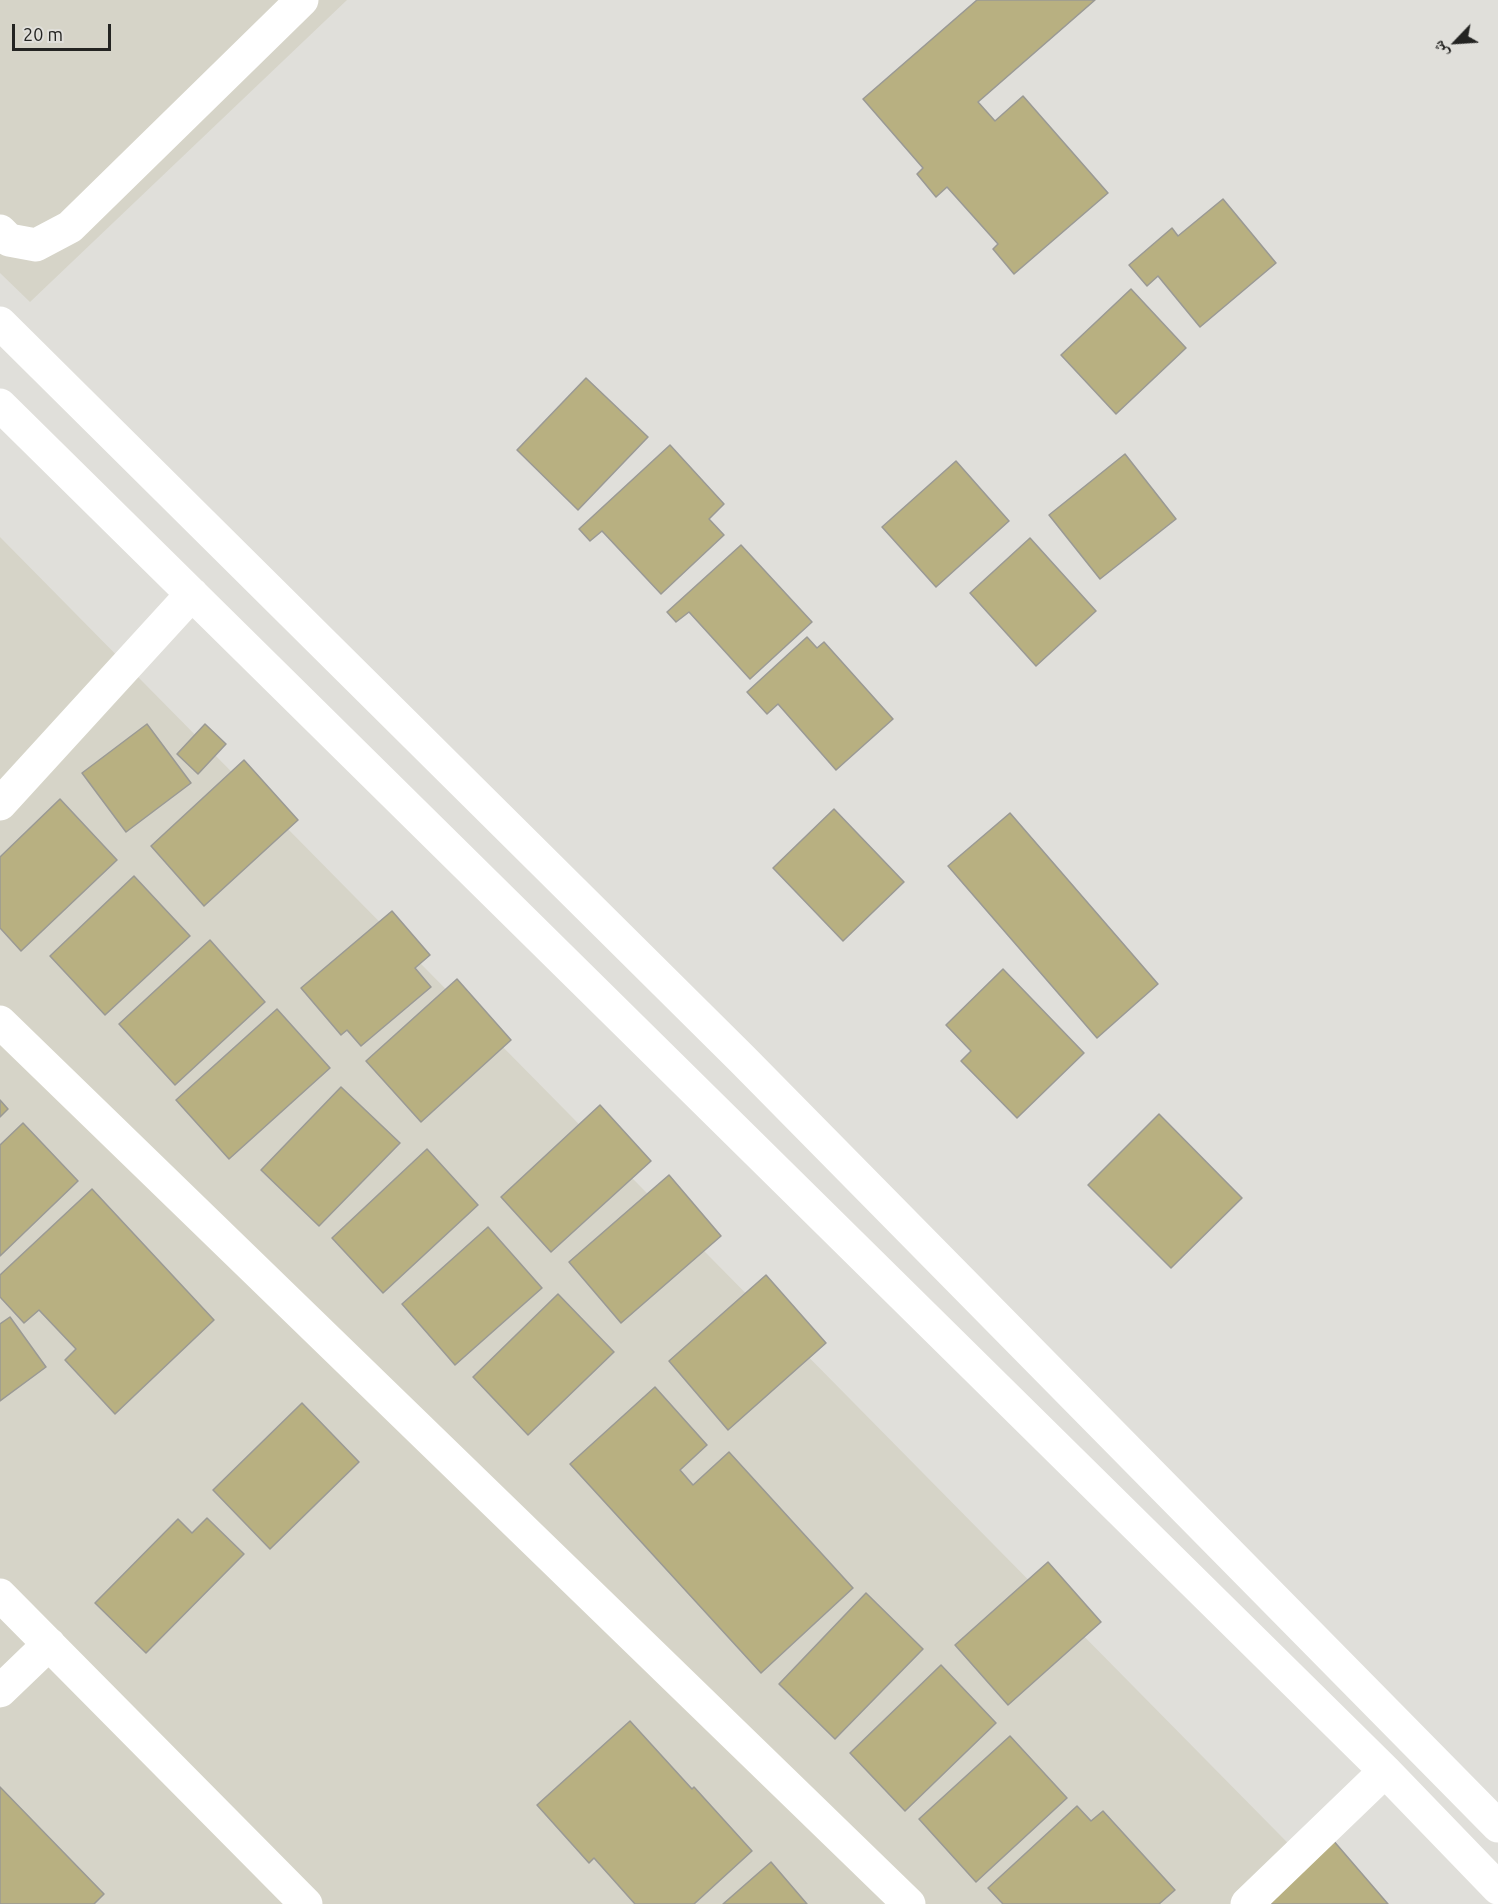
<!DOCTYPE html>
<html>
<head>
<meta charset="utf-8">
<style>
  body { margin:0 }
  #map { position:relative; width:1498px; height:1904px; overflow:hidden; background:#e0dfda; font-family:Ubuntu,"Noto Naskh Arabic",sans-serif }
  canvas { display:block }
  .north { position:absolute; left:1426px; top:12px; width:60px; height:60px; -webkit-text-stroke:4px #e0dfda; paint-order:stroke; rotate:245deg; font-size:16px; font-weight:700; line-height:24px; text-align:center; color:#242422 }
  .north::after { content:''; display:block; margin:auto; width:21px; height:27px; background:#242422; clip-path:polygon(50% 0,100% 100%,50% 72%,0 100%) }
  .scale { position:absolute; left:12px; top:24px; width:99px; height:27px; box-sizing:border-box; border:3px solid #242422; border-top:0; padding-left:8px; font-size:18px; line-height:21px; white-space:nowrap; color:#242422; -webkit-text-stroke:4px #e0dfda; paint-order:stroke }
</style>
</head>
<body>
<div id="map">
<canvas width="1498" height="1904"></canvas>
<div class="north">ش</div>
<div class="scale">20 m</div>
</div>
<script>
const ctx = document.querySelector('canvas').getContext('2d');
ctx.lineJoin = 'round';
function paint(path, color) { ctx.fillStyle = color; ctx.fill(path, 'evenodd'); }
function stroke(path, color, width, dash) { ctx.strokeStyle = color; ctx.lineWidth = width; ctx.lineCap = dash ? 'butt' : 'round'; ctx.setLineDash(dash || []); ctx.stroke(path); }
const built = new Path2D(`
  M0,0H347L30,302L0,273Z
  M0,537L1348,1904H0Z`);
const building = new Path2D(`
  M977,0H1095L978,102L995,121L1023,96L1108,193L1014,274L993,249L998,244L947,187L936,197L917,174L923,168L863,99Z
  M1223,199L1276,263L1200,327L1158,276L1147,286L1129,265L1172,228L1178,236Z
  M1131,289L1186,348L1116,414L1061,355Z
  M586,378L648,437L578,510L517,450Z
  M670,445L724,504L709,519L724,535L661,594L602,531L590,541L579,529Z
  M1125,454L1176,519L1100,579L1049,515Z
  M956,461L1009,521L936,587L882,527Z
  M1030,538L1096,611L1036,666L970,593Z
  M741,545L812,622L750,679L689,612L676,622L667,612Z
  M807,637L817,648L824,642L893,719L836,770L778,704L767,714L747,692Z
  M147,724L191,783L126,832L82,773Z
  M205,724L226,744L198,774L177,754Z
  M244,760L298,820L204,906L151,846Z
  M60,799L117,860L21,951L0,928V857Z
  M834,809L904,882L843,941L773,868Z
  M1010,813L1158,984L1097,1038L948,866Z
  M134,876L190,936L105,1015L50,956Z
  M392,911L430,955L415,968L431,987L361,1046L347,1030L341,1035L301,988Z
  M210,940L265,1002L175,1085L119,1024Z
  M1003,969L1084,1053L1017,1118L961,1061L971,1051L946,1025Z
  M457,979L511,1040L421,1122L366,1061Z
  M277,1009L330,1068L229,1159L176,1100Z
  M341,1087L400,1143L319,1226L261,1170Z
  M0,1100L8,1109L0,1117Z
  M600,1105L651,1161L551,1252L501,1197Z
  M1159,1114L1242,1198L1171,1268L1088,1185Z
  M23,1123L78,1181L0,1256V1145Z
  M427,1149L478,1205L383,1293L332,1238Z
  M669,1175L721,1236L621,1323L569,1262Z
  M92,1189L214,1320L115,1414L65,1360L76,1349L39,1310L24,1323L0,1297V1275Z
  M488,1227L542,1288L455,1365L402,1304Z
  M766,1275L826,1343L728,1430L669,1361Z
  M558,1294L614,1352L528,1435L473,1377Z
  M10,1317L46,1367L0,1401V1324Z
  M655,1387L707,1445L680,1470L693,1485L729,1452L853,1588L761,1673L570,1464Z
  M302,1403L359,1462L270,1549L213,1490Z
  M207,1518L244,1554L146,1653L95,1603L178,1519L192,1533Z
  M1048,1562L1101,1622L1008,1705L955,1645Z
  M866,1593L923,1649L835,1739L779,1684Z
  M941,1665L996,1723L905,1811L850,1753Z
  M630,1721L692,1789L694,1787L752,1851L694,1904H635L594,1858L589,1863L537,1805Z
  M1010,1736L1067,1798L976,1882L919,1819Z
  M0,1787L104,1894L94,1904H0Z
  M1077,1806L1091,1821L1103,1811L1175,1890L1159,1904H1003L988,1888Z
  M1332,1839L1388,1904H1266Z
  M771,1862L807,1904H723Z`);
const minor = new Path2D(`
  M0,231L9,240L36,245L70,227L302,0
  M0,323L742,1059L1498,1826
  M0,405L1385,1771L1498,1888
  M0,804L192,594
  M0,1022L909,1904
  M0,1595L306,1904
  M0,1691L49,1644
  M1247,1904L1385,1771`);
paint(built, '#d6d4c8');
paint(building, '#b8b081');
stroke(building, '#9a9994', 1.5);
stroke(minor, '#fff', 33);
</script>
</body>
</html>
